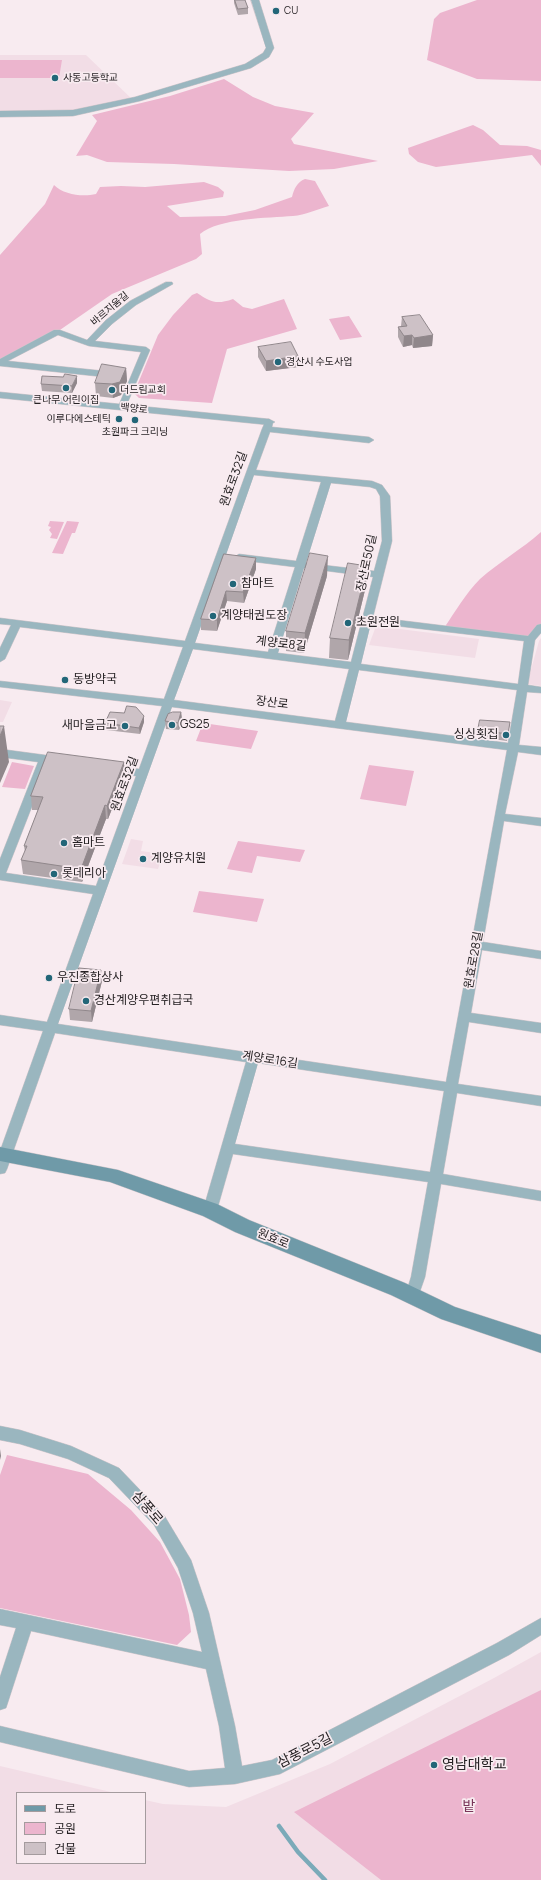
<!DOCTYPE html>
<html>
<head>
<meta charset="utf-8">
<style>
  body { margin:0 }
  #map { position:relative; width:541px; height:1880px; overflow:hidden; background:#f8ebf0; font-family:Manrope,"Noto Sans KR",sans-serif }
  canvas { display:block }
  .legend { position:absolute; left:16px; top:1792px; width:130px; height:72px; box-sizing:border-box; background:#f8ebf0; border:1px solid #a49b9e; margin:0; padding:5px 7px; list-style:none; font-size:12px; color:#262224 }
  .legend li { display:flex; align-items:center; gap:8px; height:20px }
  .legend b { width:20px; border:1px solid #a49b9e }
</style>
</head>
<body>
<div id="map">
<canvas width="541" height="1880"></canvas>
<ul class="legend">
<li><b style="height:5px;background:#6f9aa8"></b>도로</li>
<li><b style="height:11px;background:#ecb5ce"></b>공원</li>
<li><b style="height:11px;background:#cdc1c6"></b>건물</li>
</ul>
</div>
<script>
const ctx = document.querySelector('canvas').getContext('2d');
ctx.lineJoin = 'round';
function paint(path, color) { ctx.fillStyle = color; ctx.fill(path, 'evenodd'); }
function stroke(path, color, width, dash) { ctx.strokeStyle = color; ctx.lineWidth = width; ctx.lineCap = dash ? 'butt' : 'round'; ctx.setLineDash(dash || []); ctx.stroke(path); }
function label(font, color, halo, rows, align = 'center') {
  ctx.font = font + ' Manrope,"Noto Sans KR",sans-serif'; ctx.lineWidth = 3.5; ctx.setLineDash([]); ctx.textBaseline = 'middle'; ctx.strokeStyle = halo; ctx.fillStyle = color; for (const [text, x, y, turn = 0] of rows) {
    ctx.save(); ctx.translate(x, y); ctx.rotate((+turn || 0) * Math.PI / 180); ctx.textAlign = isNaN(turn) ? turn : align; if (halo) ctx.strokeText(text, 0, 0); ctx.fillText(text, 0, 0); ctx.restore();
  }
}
const built = new Path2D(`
  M0,55H86L133,100L88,111L0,114Z
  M376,626L479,639L475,658L369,645Z
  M541,638V686L527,684L539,641Z
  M0,700L12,702L3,722H0Z
  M131,839L143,841L141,851L163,854L158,869L122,864Z
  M541,1652V1880H0V1766L115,1793H17V1863H145V1800L163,1804L226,1807L330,1764L494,1678Z`);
const green = new Path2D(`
  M477,0H541V81L477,79L427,60L434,19L440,13Z
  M0,60H62L59,78H0Z
  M224,79L253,97L275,106L314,113L291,139L294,144L378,161L334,169L289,171L174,164L107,162L87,155L76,156L97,121L92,115L170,96Z
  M473,125L483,130L500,145L527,146L541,150V166L532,155L436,167L418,162L409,154L408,148Z
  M305,179L315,181L329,206C318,209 305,215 293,216C268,218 219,218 200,234L202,254L196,259L112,294L57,332L0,362V255L45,204L54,185C64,195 83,197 96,194L100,187L121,186L145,187L204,182L218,187L224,192L223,197L167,206L180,217L225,216L255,210L292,197C294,189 297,182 305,179Z
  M197,293C211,302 216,305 233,299L243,307L252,309L284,299L297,329L227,349L212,403L139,398L134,393L158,335L173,315L192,295Z
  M349,316L362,337L340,340L329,319Z
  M50,521L64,522L57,539L50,538L52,534L49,530L51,527L48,526Z
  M67,521L79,522L75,533H72L63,554L52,553Z
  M541,532V627L530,639L444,628C455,612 466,593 480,579C499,562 522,549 541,532Z
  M203,723L258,731L251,749L196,741Z
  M12,762L34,766L25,789L2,787Z
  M369,765L414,771L406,806L360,799Z
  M238,841L305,850L300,862L257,856L252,873L227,869Z
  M199,891L264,899L257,922L193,912Z
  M7,1455L88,1474L131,1510L160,1542L180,1579L189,1615L191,1632L177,1645L0,1608V1475Z
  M541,1690V1880H381L294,1812Z`);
const stream = new Path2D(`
  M279,1826L298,1852L325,1880`);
const minor = new Path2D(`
  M166,282H172L173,284L136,305L112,324L95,341L146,347L150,350L125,409H119L118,407L141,352L89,346L58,335L8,361L114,372L118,375L114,378L0,366V359L54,330H60L87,340L106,320L130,301Z
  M269,419L273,422L272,427L369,437L374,440L369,443L270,432L256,470L372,481L382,485L390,496L392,541L373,617L528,636L537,625L541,624V633L535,640L528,685L541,687V693L527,692L519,745L541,747V755L518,752L505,814L541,818V826L504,821L483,942L541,951V959L482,950L471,1013L541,1023V1033L469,1022L458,1084L541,1096V1106L457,1093L443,1174L541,1191V1201L441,1184L425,1277L417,1300L412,1302L407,1300L405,1296L411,1277L428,1182L233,1154L217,1210L215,1214L210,1216L205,1214L203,1210L246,1062L55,1033L7,1169L5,1173L0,1174V1151L43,1031L0,1025V1015L47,1022L93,894L0,880V859L38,762L0,757V749L60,757L65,761L60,765L49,763L6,873L96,886L136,776L110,773L105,769L110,765L139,769L162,706L0,687V681L164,699L183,647L20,627L5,659L0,662V648L11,625L0,624V618L185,641L262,429L266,420ZM254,475L321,482L296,561L239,554L234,557L239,560L295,567L268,652L195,643ZM331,483L370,487L376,489L380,496L382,541L374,571L306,563ZM304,568L373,577L351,662L278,653ZM371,623L524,641L518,684L361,664ZM193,649L349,669L335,721L174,700ZM359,670L517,690L508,743L346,722ZM172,707L507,750L446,1082L58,1024ZM258,1063L444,1091L430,1172L235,1144Z
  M0,1426L20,1430L71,1446L119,1468L164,1515L191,1560L209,1613L235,1726L242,1766L272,1760L497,1643L541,1618V1635L509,1655L280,1774L235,1784L189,1787L0,1742V1726L189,1771L225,1768L219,1726L206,1669L31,1631L8,1702L6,1708L0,1710V1677L16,1628L0,1625V1609L202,1652L193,1613L178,1568L154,1525L109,1478L68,1459L20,1444L0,1440Z`);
const tertiary = new Path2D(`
  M251,0H259L274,48L269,57L251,68L140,101L73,116L0,117V111L73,110L135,97L245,64L263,53L266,48Z
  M0,392L269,419L275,422L269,425L0,398Z`);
const secondary = new Path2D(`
  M0,1147L118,1170L217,1204L249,1220L405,1283L455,1307L541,1335V1353L441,1319L391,1295L235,1232L203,1216L110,1182L0,1161Z`);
const wall = new Path2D(`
  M234,0H245L248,8V14L238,15L234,3Z
  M402,317L433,335L432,346L413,348L412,345L403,347L398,337V327L401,326Z
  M258,347L298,367L266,371L258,357Z
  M126,368L127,381L121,395L113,398L96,396L95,383Z
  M77,383L72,393L42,391L41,384Z
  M224,554L256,569L244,603L227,601L217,631L201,630V619Z
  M327,576L304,653L286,651V631Z
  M366,586L348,660L329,658L330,638Z
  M181,712L182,720L179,730L166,729L165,721Z
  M144,716V722L140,734L106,730L105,723Z
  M510,722L507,741L477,737L478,730Z
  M124,762L125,776L108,819H106L82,882L23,874L21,860L25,852L24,846L38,810H32L31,796Z
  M102,981L92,1022L70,1020L69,1009Z`);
const shadedWall = new Path2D(`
  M412,335V345L403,347L404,336Z
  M433,335L432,346L413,348L414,338Z
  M298,356V367L266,371V361Z
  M126,368L127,381L121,395L113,398L112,384Z
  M77,376V383L72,393V386Z
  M328,556L327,576L304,653L305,633Z
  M256,558V569L244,603L243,592Z
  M367,566L366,586L348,660L349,640Z
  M226,591L227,601L217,631V620Z
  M181,712L182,720L179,730L178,723Z
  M144,716V722L140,734L139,728Z
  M4,726L9,762L0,783V736Z
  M124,762L125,776L108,819L107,806Z
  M105,805L106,819L82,882L81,869Z
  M101,970L102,981L92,1022L91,1011Z
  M0,1449L1,1456L0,1460Z`);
const building = new Path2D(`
  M235,0H245L248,8L238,9Z
  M420,315L433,335L414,338L412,335L404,336L398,327L407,326L402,317Z
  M291,342L298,356L266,361L258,347Z
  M102,364L126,368L120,382L112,384L95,383Z
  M65,374L77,376L72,386L41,384L42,376L63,377Z
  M310,553L328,556L305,633L286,631Z
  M224,554L256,558L243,592L226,591L217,620L201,619Z
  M348,563L367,566L349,640L330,638Z
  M127,706L136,707L144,716L139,728L105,723L110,712L124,713Z
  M173,712H181L178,723L165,721L168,714Z
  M480,720L510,722L508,734L478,730Z
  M0,726H4L0,736Z
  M48,752L124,762L107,806L105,805L81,869L21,860L27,846H24L43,797L31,796Z
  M79,968L101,970L91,1011L69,1009Z`);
const markers = [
  [276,11,4,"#226678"],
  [55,78,4,"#226678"],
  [278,362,4,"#226678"],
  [66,388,4,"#226678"],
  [112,390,4,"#226678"],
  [119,419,4,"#226678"],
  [135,420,4,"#226678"],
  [233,584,4,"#226678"],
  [213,616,4,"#226678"],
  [348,623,4,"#226678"],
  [65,680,4,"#226678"],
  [172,725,4,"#226678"],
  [125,726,4,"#226678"],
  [506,735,4,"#226678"],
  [64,843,4,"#226678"],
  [143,859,4,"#226678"],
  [54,874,4,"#226678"],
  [49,978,4,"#226678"],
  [86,1001,4,"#226678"],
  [434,1765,4,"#226678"]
];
const farPoinames = [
  ["CU",284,11],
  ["사동고등학교",63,78],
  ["경산시 수도사업",286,362],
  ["더드림교회",120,390],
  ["큰나무 어린이집",66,400,"center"],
  ["이루다에스테틱",111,419,"right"],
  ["초원파크 크리닝",135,432,"center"]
];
const farStreetnames = [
  ["바르지움길",110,309,-40],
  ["백양로",134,409,6]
];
const streetNames = [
  ["원효로32길",234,479,-70],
  ["장산로50길",367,563,-78],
  ["계양로8길",281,644,7],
  ["장산로",272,703,7],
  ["원효로32길",125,784,-70],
  ["원효로28길",474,960,-80],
  ["계양로16길",270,1060,9],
  ["원효로",273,1239,22]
];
const poiNames = [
  ["참마트",241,584],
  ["계양태권도장",221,616],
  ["초원전원",356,623],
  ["동방약국",73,680],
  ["GS25",180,725],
  ["새마을금고",117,726,"right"],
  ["싱싱횟집",498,735,"right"],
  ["홈마트",72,843],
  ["계양유치원",151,859],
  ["롯데리아",62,874],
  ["우진종합상사",57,978],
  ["경산계양우편취급국",94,1001]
];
const nearStreetnames = [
  ["삼풍로",147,1508,49],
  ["삼풍로5길",305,1751,-27]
];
const nearPoinames = [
  ["영남대학교",442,1765]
];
const nearParknames = [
  ["밭",469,1807]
];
paint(built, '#f2dde6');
paint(green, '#ecb5ce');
stroke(stream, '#7baab9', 4.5);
stroke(minor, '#d2c7cb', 1);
stroke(tertiary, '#d2c7cb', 1);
stroke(secondary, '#d2c7cb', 1);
paint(minor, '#9ab6bf');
paint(tertiary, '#9ab6bf');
paint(secondary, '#6f9aa8');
paint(wall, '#b0a6aa');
paint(shadedWall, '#90878b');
paint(building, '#cdc1c6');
stroke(building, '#90878b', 1);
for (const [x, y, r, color] of markers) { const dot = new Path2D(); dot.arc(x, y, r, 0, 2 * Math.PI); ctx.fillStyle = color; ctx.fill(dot); stroke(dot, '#f8ebf0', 1.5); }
label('10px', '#262224', '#f8ebf0', farPoinames, 'left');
label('10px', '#262224', '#f8ebf0', farStreetnames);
label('12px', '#262224', '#f8ebf0', streetNames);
label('12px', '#262224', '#f8ebf0', poiNames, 'left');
label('14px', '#262224', '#f8ebf0', nearStreetnames);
label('14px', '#262224', '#f8ebf0', nearPoinames, 'left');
label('14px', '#7a365a', '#f8ebf0', nearParknames);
</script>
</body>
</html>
